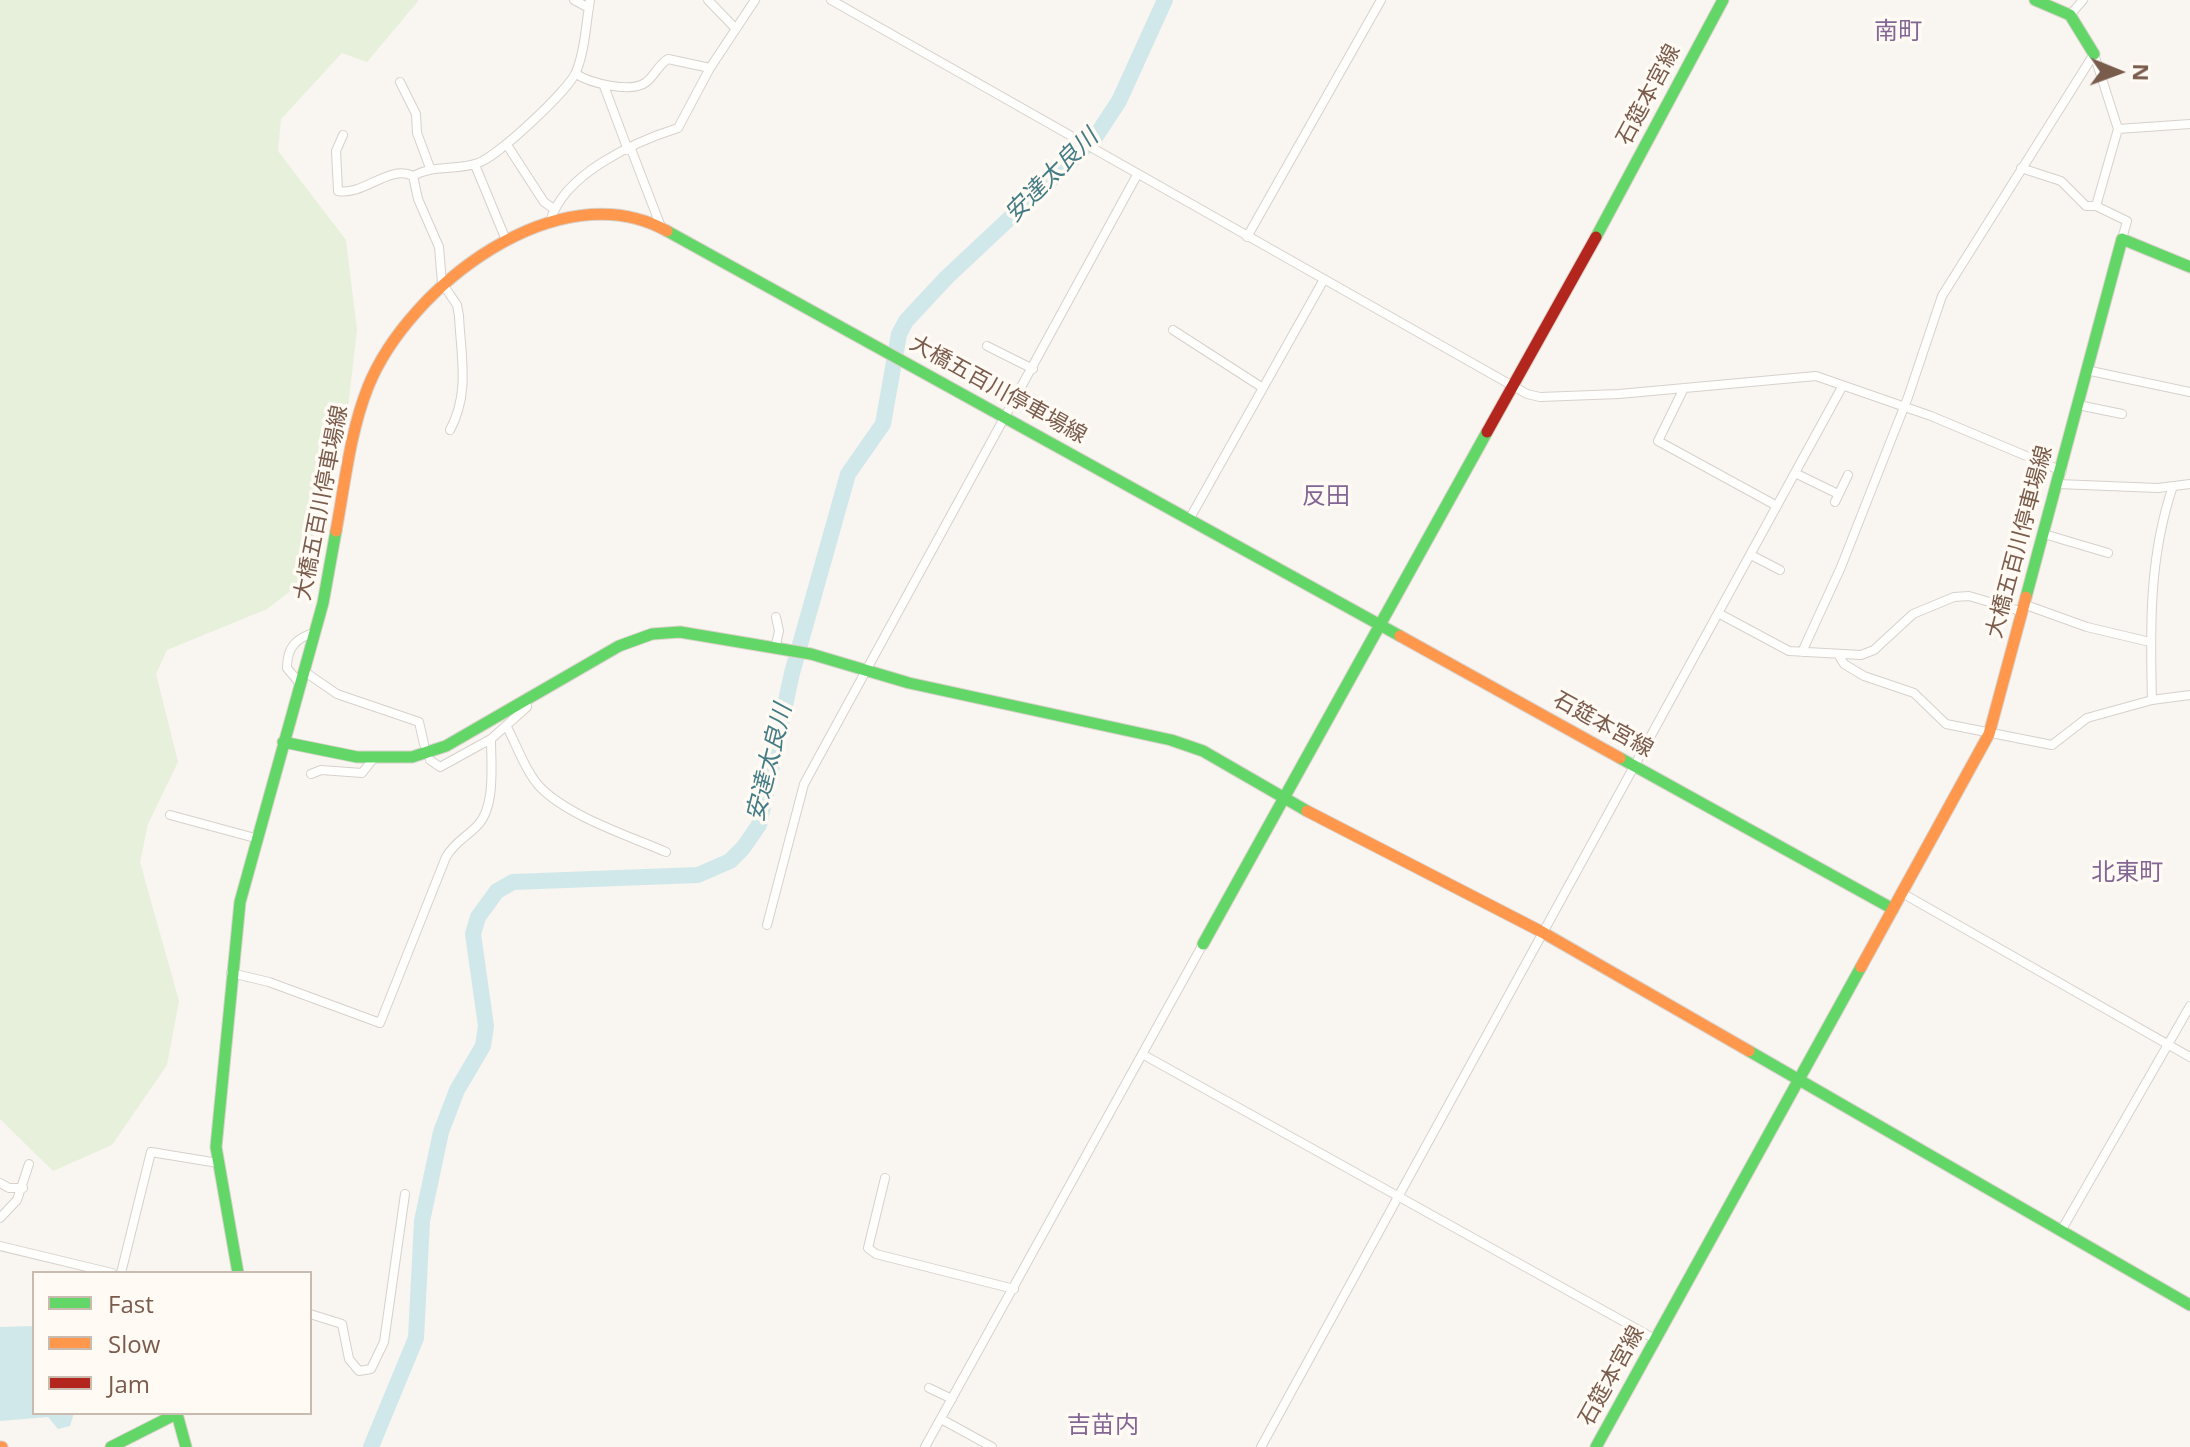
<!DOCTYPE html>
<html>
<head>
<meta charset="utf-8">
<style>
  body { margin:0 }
  #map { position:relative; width:2190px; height:1447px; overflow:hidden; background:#f9f5f0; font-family:"Open Sans",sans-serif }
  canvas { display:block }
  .legend { position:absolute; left:32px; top:1271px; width:280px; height:144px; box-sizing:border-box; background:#fffaf3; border:2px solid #cabbb1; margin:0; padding:10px 14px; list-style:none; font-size:24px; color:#7a5c4d }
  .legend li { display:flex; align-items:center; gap:16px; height:40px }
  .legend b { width:40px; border:2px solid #cabbb1 }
  .north { position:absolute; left:2078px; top:32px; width:80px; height:80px; -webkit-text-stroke:6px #fffaf3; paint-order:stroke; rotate:91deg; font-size:22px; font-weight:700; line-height:32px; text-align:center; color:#7a5c4d }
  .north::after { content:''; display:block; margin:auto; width:28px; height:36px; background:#7a5c4d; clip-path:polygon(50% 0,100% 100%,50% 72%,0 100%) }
</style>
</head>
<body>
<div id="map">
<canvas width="2190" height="1447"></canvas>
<ul class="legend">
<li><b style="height:10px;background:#63d668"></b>Fast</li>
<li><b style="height:10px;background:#ff974d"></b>Slow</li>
<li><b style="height:10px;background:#b3261e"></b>Jam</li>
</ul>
<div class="north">N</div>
</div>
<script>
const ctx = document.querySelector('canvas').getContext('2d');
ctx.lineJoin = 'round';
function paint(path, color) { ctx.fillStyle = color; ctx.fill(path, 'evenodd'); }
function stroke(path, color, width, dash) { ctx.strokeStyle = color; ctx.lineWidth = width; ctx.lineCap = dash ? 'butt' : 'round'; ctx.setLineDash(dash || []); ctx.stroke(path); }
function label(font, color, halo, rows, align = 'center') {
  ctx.font = font + ' "Open Sans","Noto Sans JP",sans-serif'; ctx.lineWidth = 7; ctx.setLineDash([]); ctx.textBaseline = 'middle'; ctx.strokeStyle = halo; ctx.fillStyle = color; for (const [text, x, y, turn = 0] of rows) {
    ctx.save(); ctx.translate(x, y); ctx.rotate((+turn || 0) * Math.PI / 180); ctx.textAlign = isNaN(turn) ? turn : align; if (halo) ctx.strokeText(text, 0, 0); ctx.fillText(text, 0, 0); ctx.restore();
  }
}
const green = new Path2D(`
  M0,0H419L367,62L342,53L281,119L278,151L346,240L357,330L347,416L300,584L267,609L167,650L156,674L178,762L148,824L140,862L179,1001L167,1065L112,1145L53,1171L0,1119Z`);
const water = new Path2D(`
  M34,1326V1413H74L70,1426L58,1429L48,1417L0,1421V1327Z`);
const river = new Path2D(`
  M371,1447L416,1338L422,1221L441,1132L457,1090L483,1046L486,1026L473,934L478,917L497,891L513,882L698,875L730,861L743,848L759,825L792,673L848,474L883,424L899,334L906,321L946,278L1094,139L1119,101L1165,0`);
const street = new Path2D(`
  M574,0L589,8
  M708,0L736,29
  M831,0L1527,394L1540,397L1619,394L1816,376L1931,416L2062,471
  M2070,15L2083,0
  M2094,54L2118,129L2096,206L2127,221L2122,239
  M576,74C590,83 630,93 645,83C654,77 658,65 668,59L710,68
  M400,82L416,114L417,133L430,168
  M604,86L628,150
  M2118,129L2190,124
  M343,135L336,151L338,191C364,196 389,164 413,176
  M507,145L544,202L554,209
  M631,149L661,227
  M475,165L506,240
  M2021,168L2061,181L2086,206H2096
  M550,222C563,174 634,142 678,128L710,68L755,0
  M1247,237L1381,0
  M1173,330L1263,388
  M987,346L1033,369
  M2086,370L2190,392
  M1684,388L1658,441L1777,506
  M2078,405L2122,414
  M450,430C470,393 461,357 459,316L457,305L442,283L439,247L418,199L413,176C435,164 456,171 478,163C497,157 569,90 576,72C585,51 586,23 590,0
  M1795,473L1838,494
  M2058,484L2158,488L2190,484
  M1835,502L1848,475
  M1190,518L1323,281
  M2044,534L2108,553
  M1751,555L1780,570
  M2023,604L2087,627L2150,642
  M1718,613L1789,651L1861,655L1874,650L1913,614L1954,597L1969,596L2020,611
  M775,649L779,631L776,617
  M1802,652L1841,567L1908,397L1942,296L2094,54
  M1838,654L1844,664L1864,676L1914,693L1946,724L2052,745L2087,718L2152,700L2190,695
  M305,672L337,694L419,722L424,744
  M301,685L287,668C287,647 296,638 316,632
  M2152,700C2150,627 2149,556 2173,486
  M507,727C517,746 526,772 540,787C568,816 629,836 666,852
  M430,760L440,767L491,739
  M311,774L321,770L362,773L374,758
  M170,815L255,838
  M1902,893L2190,1057
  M767,925L804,784L1137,175
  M231,973L269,982L380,1023L446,857C455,842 465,838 477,826C496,807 491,764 491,739L527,707L526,699
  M1142,1054L1655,1339
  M885,1178L868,1248L876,1254L1014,1289
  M0,1183L9,1188H23
  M0,1218L17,1200L29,1164
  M2061,1231L2190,1006
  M0,1246L112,1273
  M121,1273L151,1152L218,1163
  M310,1314L342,1324L349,1359L359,1371L371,1369L384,1342L405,1194
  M929,1388L952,1399
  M941,1419L992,1447
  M925,1447L1203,944
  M1261,1447L1842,387`);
const fast = new Path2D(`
  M2035,0L2070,15L2094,54
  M667,231L1400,636
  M1596,237L1723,0
  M2026,597L2122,239L2190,267
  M283,742L357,757H412L446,746L619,646L652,634L680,632L811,654L909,683L1171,740L1203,751L1307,811
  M1620,758L1893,909
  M1203,944L1487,432
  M1749,1051L2190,1305
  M238,1273L216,1147L240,902L323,603L336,531
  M177,1414L186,1447
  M111,1447L178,1413
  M1596,1447L1861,967`);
const slow = new Path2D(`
  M336,531C345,483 350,432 368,387C408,287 559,170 667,231
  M1400,636L1620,758
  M1307,811L1542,932L1749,1051
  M1861,967L1989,734L2026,597
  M0,1447H2`);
const jam = new Path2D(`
  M1487,432L1596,237`);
const streetNames = [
  ["石筵本宮線",1649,95,-62],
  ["大橋五百川停車場線",998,390,29],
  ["大橋五百川停車場線",322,503,-79],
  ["大橋五百川停車場線",2020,542,-75],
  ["石筵本宮線",1603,725,29],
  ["石筵本宮線",1612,1376,-61]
];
const neighbourhoodNames = [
  ["南町",1898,32],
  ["反田",1326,497],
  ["北東町",2127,873],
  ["吉苗内",1103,1426]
];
const waterNames = [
  ["安達太良川",1052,176,-45],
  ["安達太良川",770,763,-76]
];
paint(green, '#e7f0db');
paint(water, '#d0e8ea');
stroke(river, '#d0e8ea', 16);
stroke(street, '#d7d1cb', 10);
stroke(fast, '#d9d2cb', 13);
stroke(slow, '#d9d2cb', 13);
stroke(jam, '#d9d2cb', 13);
stroke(street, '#fefefd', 8);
stroke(fast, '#63d668', 11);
stroke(slow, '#ff974d', 11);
stroke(jam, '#b3261e', 11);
label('22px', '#7a5c4d', '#fffaf3', streetNames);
label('24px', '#846695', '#fffaf3', neighbourhoodNames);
label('italic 24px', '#437c86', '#fffaf3', waterNames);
</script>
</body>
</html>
